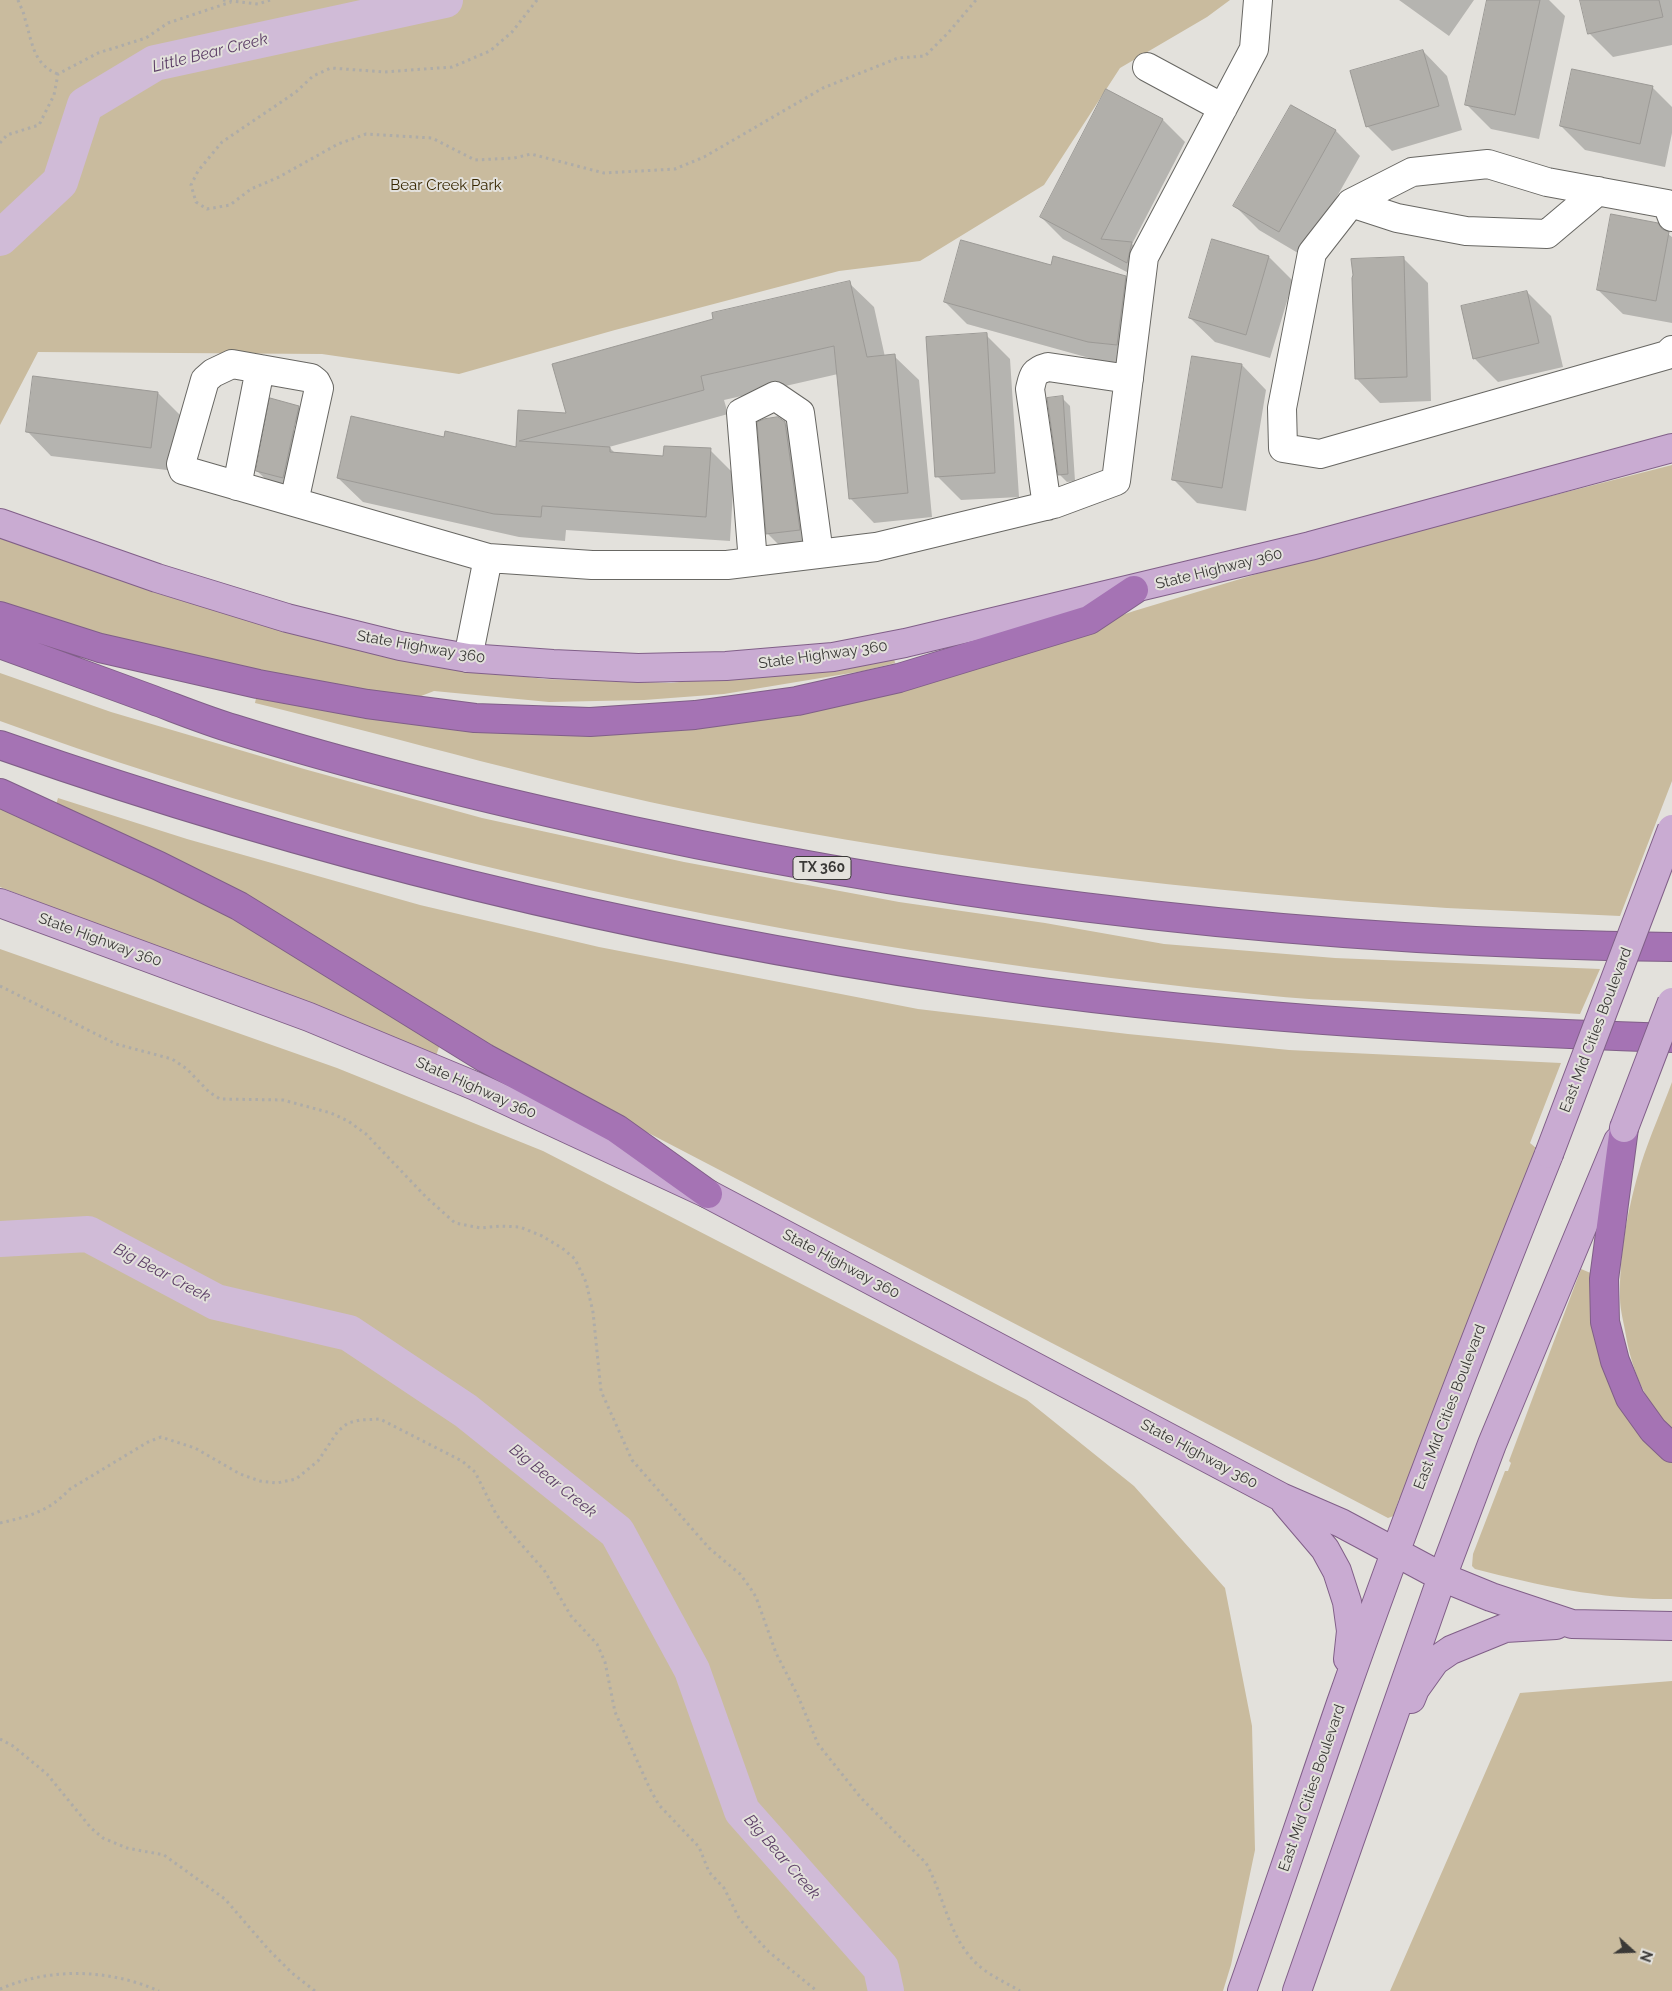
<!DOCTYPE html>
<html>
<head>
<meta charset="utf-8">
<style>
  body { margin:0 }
  #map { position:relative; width:1672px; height:1991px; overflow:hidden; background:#e3e1dc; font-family:Raleway,sans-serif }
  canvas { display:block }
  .north { position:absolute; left:1607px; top:1926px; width:50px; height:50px; -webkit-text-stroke:4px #e3e1dc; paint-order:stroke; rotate:110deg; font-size:14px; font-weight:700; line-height:20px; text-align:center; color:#3a3937 }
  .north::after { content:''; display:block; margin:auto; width:18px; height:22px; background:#3a3937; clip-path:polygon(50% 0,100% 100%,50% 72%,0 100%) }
</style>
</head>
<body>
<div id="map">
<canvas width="1672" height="1991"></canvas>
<div class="north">N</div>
</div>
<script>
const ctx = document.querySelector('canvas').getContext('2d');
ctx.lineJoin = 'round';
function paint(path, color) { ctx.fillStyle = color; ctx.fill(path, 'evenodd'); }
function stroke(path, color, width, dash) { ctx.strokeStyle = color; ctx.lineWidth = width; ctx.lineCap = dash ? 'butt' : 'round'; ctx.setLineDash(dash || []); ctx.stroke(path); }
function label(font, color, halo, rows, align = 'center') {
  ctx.font = font + ' Raleway,sans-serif'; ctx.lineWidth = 4; ctx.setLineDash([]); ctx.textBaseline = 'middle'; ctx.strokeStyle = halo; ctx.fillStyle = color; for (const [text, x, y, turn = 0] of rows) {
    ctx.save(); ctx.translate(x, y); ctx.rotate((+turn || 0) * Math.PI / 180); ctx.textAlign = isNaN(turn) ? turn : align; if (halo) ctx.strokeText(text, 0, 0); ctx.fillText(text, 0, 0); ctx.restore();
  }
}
const green = new Path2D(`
  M0,0H1230L1207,17L1120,68L1044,185L920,261L839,271L615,330L459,374L322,354L38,352L0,425Z
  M1672,465V781L1620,916C1563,913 1504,911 1447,908C1199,892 951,863 708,814C556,784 406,740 255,703L257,693L496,728L964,670L1134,611L1313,557Z
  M0,537L156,593L274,628L444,666L544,679L671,683L894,658L895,663L863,671L724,694L644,700L549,702L434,691L416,698L323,686L112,638L0,605Z
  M0,673L111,712L304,769L482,818L684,862L899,902L1045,923L1164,944L1335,958L1600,969L1580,1014C1513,1010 1445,1006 1378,1002C1343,1000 1308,1000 1273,996C841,953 409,870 0,721Z
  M58,798L187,839L420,905L599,947L918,1009L1128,1034L1289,1050L1561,1063L1530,1143L1536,1148L1403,1500L1399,1499L1396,1508L1400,1510L1399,1514L1388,1518L539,1076L55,808Z
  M0,805L193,893L440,1044L436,1056L0,887Z
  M0,949L337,1068L543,1151L1027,1400L1134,1486L1225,1588L1252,1726L1255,1850L1231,1965L1223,1991H0Z
  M1672,1082V1429C1646,1405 1632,1370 1626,1336C1624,1323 1620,1310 1620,1298C1619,1253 1628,1207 1641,1164C1650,1136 1662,1109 1672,1082Z
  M1581,1269L1593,1274L1658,1450L1672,1463V1599C1605,1600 1540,1586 1475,1569L1472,1566L1473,1554L1505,1471H1508L1511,1463L1509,1461Z
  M1672,1681V1991H1390L1520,1693Z`);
const shadow = new Path2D(`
  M1399,0H1474L1449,36Z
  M1489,0H1549L1565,16L1539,139L1491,129L1466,104Z
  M1582,0H1672V45L1613,57L1589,33Z
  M1423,51L1447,76L1462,130L1392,151L1367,126Z
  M1652,87L1672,107V133L1665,167L1585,150L1561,126Z
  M1107,91L1163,120L1185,142L1132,244L1153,266L1150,284L1063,239L1041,217Z
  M1291,106L1336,131L1360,156L1303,256L1259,230L1235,206Z
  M1664,231L1672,237V323L1623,314L1598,290Z
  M1269,257L1293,281L1270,358L1215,342L1190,318Z
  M1404,259L1428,283L1431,401L1380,403L1356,378Z
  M1052,267L1125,277L1148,299L1139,366L1111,364L967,324L945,302Z
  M849,283L874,307L885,357L894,356L919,380L932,517L874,523L850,498L838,374L724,400L728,414L609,447L616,454L665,457L710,450L734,474L730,541L566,530L565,541L519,537L363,502L338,478L445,439L517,448L520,411L567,415Z
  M1527,292L1551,316L1563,367L1498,382L1474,358Z
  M986,335L1010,359L1019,497L961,500L937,476Z
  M1242,365L1266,390L1246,511L1197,503L1173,479Z
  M158,393L182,417L175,471L51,456L27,431Z
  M1062,398L1070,406L1075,481L1067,482L1059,474Z
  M298,407L323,431L282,495L257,471ZM294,422H297L295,431L293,430Z
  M785,423L809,448L824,554L792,558L768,534Z`);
const river = new Path2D(`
  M0,238L60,182L85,105L155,63L445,0
  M0,1239L88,1234L216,1302L349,1333L466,1411L617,1532L692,1670L742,1811L881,1968L886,1991`);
const building = new Path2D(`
  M1487,0H1540L1515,115L1465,105Z
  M1580,0H1659L1663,17L1588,34Z
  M1423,50L1439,106L1366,127L1350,71Z
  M1572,69L1653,86L1640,144L1560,126Z
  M1106,89L1163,119L1101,239L1132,242L1127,263L1040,217Z
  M1291,105L1336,130L1279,232L1233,206Z
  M1611,214L1658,223L1662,229L1669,232L1656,301L1597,290Z
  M1212,239L1269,256L1246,335L1189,318Z
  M961,240L1051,265L1053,256L1126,276L1117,345L1088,342L944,302Z
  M1404,257L1407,377L1355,379L1352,278L1353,275L1351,259Z
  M850,281L867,357L895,354L908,493L849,499L834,346L701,376L704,390L519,441L610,447V452L663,456L664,446L711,448L706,517L542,506L541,517L494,514L337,478L351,416L444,437L445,431L516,447L518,410L566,413L552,364L713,319L712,313Z
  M1527,291L1539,343L1473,359L1461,306Z
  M987,333L995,473L935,477L926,337Z
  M1192,356L1242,364L1222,488L1172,480Z
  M33,376L158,392L151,448L26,432Z
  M1063,396L1068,474L1058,475L1047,398Z
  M270,398L299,406L283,478L256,471Z
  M778,417L785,422L800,530L766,534L757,422L764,419Z`);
const path = new Path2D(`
  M18,0C20,6 24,12 25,19C32,41 33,65 58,74
  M223,0L258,4L270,0
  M537,0L512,32L490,51L452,67L384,72L331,68L313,76L296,92L222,142L198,171L191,185L196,202L207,209L230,205L251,189L279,177L338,144L366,134L432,138L475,160L514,158L531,154L604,173L675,169L704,157L823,88L898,58L925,56L948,33L976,0
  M0,143L7,135L39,125L54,95L58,74L98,53L146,38L168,23L231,2
  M0,986L116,1044L172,1059L187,1069L209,1092L220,1099L283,1100L331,1113L348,1121L366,1134L426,1197L455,1223L481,1228L500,1226L520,1227L542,1236L562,1248L575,1259L586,1282L593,1312L601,1391L632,1460L709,1548L740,1574L749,1586L756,1597L776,1653L798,1696L818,1744L861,1798L926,1863C944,1896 948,1934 974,1961C986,1974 1005,1982 1020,1991
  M0,1523C30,1516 48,1512 70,1489L148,1442L161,1437L195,1448L240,1474L260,1481L277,1483L296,1479L318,1461L338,1431L348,1423L360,1420L380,1419L462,1461L475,1472L496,1514L505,1526L544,1570L571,1616L597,1644L605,1662L615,1712L650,1789L659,1805L699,1847L709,1872L724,1888L739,1918L755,1937L769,1952L817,1991
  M0,1739L13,1746L47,1774L91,1828L103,1838L127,1848L164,1855L225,1899L268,1949L292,1973L315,1991
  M0,1989C51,1967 109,1969 159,1991`);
const minor = new Path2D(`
  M1147,67L1223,108
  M1351,203L1397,218L1466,231L1547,234L1598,191
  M1672,217L1667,204L1547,182L1488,164L1412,172L1351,203L1312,253L1282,408L1283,448L1320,454L1667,355L1672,350
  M237,486L260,369
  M294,502L319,388L316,382L311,378L232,364L213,373L205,380L181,464L183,470L488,558L592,565H727L876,547L1054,504L1116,481L1144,257L1254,49L1258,0
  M1047,506L1030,389C1033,376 1033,371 1048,367L1129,379
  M753,562L741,413L775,396L800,413L819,554
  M468,658L488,558`);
const major = new Path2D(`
  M0,523L157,578L287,618L400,646L468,658L553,664L638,668L726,666L833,657L905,643L1310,546L1672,448
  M0,903L309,1017L475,1086L708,1194L1281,1497L1341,1523L1442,1577L1491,1597L1572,1624L1672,1626
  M1285,1502L1325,1549L1337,1571L1347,1602L1351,1631L1348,1659
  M1411,1699L1415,1689L1435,1661L1451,1650L1505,1628L1556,1625
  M1242,1991C1276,1895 1308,1799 1341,1703C1406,1518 1476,1336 1549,1154
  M1297,1991L1442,1577L1492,1444L1618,1141`);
const highway = new Path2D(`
  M0,616L100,648L258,684L367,704L475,718L590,722L695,715L797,701L899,678L1089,620L1134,590
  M0,644C51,663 102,681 153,700C180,710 207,721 234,729C365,770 499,802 633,831C975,904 1322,943 1672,947
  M0,745C312,855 637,933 964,981C1198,1016 1435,1030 1672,1038
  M0,793L159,866L239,906L485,1058L617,1129L708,1194
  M1624,1128L1604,1279L1605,1322L1615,1361L1630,1398L1653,1430L1672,1448`);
const majorBridge = new Path2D(`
  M1624,1128L1672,1002
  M1549,1154L1672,829`);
const shields = [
  [822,868,58]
];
const shieldNames = [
  ["TX 360",822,868]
];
const parkNames = [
  ["Bear Creek Park",446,185]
];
const streetNames = [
  ["State Highway 360",1219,569,-14],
  ["State Highway 360",421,647,10],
  ["State Highway 360",823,655,-8],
  ["State Highway 360",100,940,20],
  ["East Mid Cities Boulevard",1596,1030,-69],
  ["State Highway 360",476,1088,24],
  ["State Highway 360",841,1264,28],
  ["East Mid Cities Boulevard",1450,1407,-69],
  ["State Highway 360",1199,1454,28],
  ["East Mid Cities Boulevard",1312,1788,-71]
];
const waterNames = [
  ["Little Bear Creek",210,53,-14],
  ["Big Bear Creek",162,1273,28],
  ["Big Bear Creek",553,1481,39],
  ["Big Bear Creek",782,1857,49]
];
paint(green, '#c9bb9e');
paint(shadow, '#0003');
stroke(river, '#d0bbd7', 36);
paint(building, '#b1afaa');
stroke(building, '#9b9995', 1);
stroke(minor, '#686763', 30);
stroke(major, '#805f88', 30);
stroke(highway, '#805f88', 30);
stroke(path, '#aeaca8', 3, [2.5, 4]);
stroke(minor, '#fff', 28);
stroke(major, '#c9abd2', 28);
stroke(highway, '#a573b4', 28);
stroke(majorBridge, '#805f88', 30, []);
stroke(majorBridge, '#c9abd2', 28);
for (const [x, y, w] of shields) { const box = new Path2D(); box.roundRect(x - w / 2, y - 11.5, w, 23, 4); ctx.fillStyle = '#e3e1dc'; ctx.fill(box); stroke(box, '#3a3937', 1); }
label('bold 14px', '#3a3937', null, shieldNames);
label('15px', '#372700', '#e3e1dc', parkNames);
label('15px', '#3a3937', '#e3e1dc', streetNames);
label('italic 16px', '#5c3e66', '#e3e1dc', waterNames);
</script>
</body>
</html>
